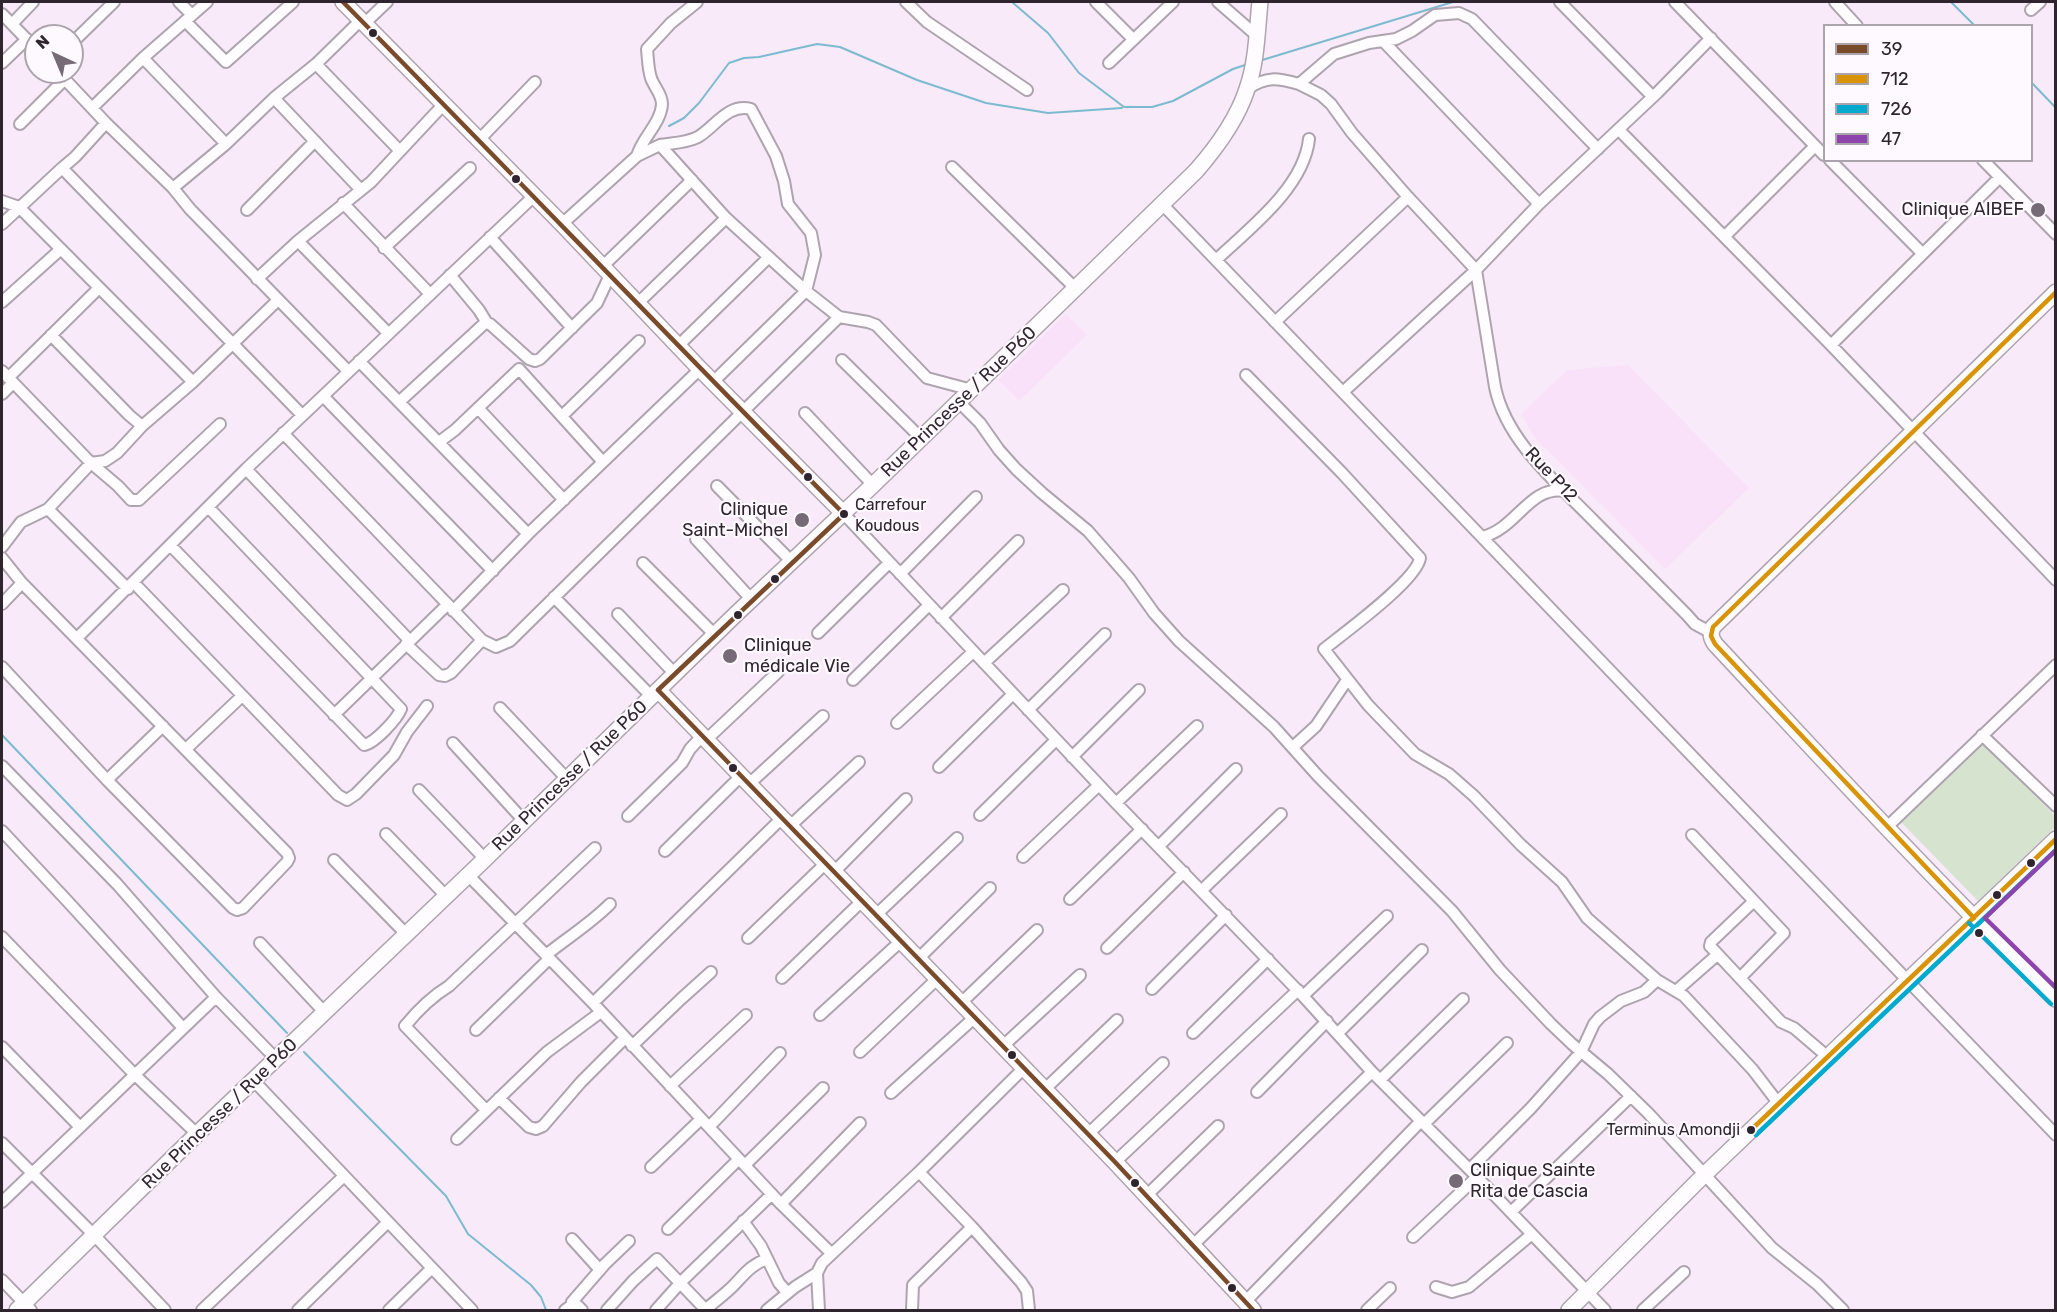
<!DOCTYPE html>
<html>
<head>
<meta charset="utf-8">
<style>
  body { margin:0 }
  #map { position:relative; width:2057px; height:1312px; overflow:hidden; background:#f8eaf9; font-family:Rubik,sans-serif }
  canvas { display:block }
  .frame { position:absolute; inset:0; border:3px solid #2f252f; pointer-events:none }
  .legend { position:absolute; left:1823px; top:24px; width:210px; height:138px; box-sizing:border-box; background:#fef9ff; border:2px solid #aba4ac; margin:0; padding:8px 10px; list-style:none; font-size:18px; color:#2f252f }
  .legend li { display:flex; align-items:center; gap:12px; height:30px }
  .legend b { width:30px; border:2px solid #aba4ac }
  .north { position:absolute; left:24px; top:24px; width:60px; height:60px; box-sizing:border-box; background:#fef9ff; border:2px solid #aba4ac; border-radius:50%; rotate:316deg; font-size:16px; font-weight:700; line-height:24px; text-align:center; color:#2f252f }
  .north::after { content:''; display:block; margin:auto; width:21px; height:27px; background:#756a76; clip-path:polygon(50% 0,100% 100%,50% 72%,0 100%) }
</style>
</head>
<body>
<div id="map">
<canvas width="2057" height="1312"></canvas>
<div class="frame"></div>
<ul class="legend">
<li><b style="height:8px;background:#7a4b2a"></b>39</li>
<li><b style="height:8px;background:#d99307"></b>712</li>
<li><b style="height:8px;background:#00a9ce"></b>726</li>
<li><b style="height:8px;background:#8e44ad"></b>47</li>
</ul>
<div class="north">N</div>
</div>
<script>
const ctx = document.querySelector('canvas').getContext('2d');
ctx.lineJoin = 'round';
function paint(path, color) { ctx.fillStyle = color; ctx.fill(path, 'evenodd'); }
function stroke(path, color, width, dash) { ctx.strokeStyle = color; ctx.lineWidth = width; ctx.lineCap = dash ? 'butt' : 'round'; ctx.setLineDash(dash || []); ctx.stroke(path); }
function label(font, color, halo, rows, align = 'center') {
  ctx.font = font + ' Rubik,sans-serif'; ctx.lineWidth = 4.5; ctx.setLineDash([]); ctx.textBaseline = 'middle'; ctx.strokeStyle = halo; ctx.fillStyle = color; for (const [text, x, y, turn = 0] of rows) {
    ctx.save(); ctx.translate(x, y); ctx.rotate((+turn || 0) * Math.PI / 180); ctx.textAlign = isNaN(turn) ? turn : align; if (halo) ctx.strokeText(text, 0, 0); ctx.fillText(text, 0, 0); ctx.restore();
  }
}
const built = new Path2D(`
  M1066,314L1087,335L1019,401L998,380Z
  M1628,365L1749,488L1665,569L1535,438L1521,414L1567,370Z`);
const green = new Path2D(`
  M1981,740L2055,816L2056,826L1978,901L1899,820Z`);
const stream = new Path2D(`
  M1012,2L1048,33L1079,73L1124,107H1152L1173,101L1233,69L1248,64
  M1951,2L1975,26
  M1259,61L1453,2
  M2032,83L2056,108
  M669,126L684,118L699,103L729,63L744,58L759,57L817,44L840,47L917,80L986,103L1048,113L1122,108
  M2,735L287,1033
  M304,1052L446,1196L468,1234L531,1285L541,1297L546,1310`);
const street = new Path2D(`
  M179,2L192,15
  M697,2L671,23L647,49C648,58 648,69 651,78C654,87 662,94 662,104C661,123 642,138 637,156L660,145L726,218L806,291L839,317L868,322L876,325L927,378L972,390
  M906,2L927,22L1027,90
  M1096,2L1133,39
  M1218,2L1256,35
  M1560,2L1653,97
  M1675,2L1824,155
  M1835,2L1857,26
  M2031,10L2040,2
  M2,14L36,49
  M185,21L226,62L293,2
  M365,23L387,2
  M12,24L33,2
  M1384,42L1539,204
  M72,43L114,2
  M143,58L226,144
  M2,63L27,39
  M1109,63L1173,2
  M316,64L400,151
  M58,72L106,123L173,188L190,209L348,371
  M1299,84L1321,95L1331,104L1352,133L1408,197L1476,270
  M1247,89C1267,76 1277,78 1299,84L1334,54L1369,43L1396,39L1412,31L1435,15L1459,13L1472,19L1598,149
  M274,98L360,189
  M92,108L143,58L207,2
  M20,124L65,79
  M1619,130L1831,345L2056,580
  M479,140L535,82
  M660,145C673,143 686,143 698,137C715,127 728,103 751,109L776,156L784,181L788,204L811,233L815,255L806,291L713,382
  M1830,160L1922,253
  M1983,160L2056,234
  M952,167L1076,289
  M62,168L302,415
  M173,188L226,144L274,98L316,64L362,19
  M2,201L19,207L193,382
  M343,203L430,294
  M1163,205L2056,1135
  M247,210L315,141
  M2,224L62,168L75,157L106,123
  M562,224L637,156
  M1725,236L1815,146
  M490,237L572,328
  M298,241L388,333
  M384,248L470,168
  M1216,260C1250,228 1304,187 1309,139
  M602,267L692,180
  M1476,270L1495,387C1506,441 1557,483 1594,521C1625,552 1656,584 1687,615L1695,624L1710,632
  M450,275L479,310L487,323
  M257,279L298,241L371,182L444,104
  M2,302L61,249
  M637,304L726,218
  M1275,322L1408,197
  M51,335L129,415L142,426
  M1831,345L1999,178
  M678,346L768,258
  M842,360L922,439
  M359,361L528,534
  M2,371L91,463L118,486L131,500H139L220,424
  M1246,375L1342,473L1420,558C1417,580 1344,633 1324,649L1368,705L1415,754L1449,774L1474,796L1521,845L1562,882L1587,918L1657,980L1684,996L1753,1070L1779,1104
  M8,378L99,288
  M1343,392L1476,270L1539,204L1657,93L1711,38
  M2,394L13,383
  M323,396L493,571
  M399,402L485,323L490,324L529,359L535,361L540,359L597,303L610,275
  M959,402L980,423L999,450L1016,469L1042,493L1088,531L1129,578L1154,613L1179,641L1274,727L1318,776L1452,911L1500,970L1551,1024L1572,1044L1608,1074L1648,1113L1772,1248L1817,1284L1843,1310
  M478,408L564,500
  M805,413L873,485
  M562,416L639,341
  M283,433L482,640L496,647L510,641L839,317
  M439,442L455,430L519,369L603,462
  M246,469L410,641
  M717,486L792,562
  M48,509L128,589
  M844,514L1116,803L1303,996L1372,1072L1477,1177L1605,1310
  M1482,537C1517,529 1529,485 1565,491
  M696,539L752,600
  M171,546L364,745C375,743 397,719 401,709L209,508
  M2,547L21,522L48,509L91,463L105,461L117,453L142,426L193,382L277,301
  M2,558L22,583L287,853L289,858L287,862L243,908L237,910L233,908L107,780L2,667
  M643,563L715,635
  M900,574L976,497
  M134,583L338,795L347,800L356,794L394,755L407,732L427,706
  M554,597L652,697
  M2,604L22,583
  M453,611L528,534L700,369
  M618,614L675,674
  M941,618L1018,541
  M818,633L889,563
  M77,638L246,469L534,196
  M406,644L439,675L445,676L451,673L482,640
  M984,663L1063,590
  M853,680L929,605
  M500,708L567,779
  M1028,710L1105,634
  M334,715L447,605
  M897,723L973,652
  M1982,735L2056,806
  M706,740L778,672
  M453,743L524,821
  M1293,747L1316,726L1347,680
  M186,749L242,696
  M1072,757L1139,690
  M2,766L117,884L216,997L277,1060
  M939,767L1013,694
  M107,780L163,726
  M749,784L823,716
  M419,790L485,859
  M1116,803L1197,726
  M980,815L1056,740
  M628,816L682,763L690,749L702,736
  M790,826L859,762
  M1887,827L2056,665
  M2,831L71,905L183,1028
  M386,834L446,896
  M1692,835L1784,933L1740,978
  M1159,846L1236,769
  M665,851L741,776
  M1023,857L1099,785
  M334,860L407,935
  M834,872L906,799
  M468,875L593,1003L781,1204L831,1253
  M1202,890L1281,814
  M1070,899L1142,829
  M1754,901L1711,942L1710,946L1781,1022L1794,1028L1828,1057
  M876,915L957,838
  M2,937L134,1074L197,1134
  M748,938L826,863
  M260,943L325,1013
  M1107,948L1184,872
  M546,955C567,938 590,924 610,904
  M918,959L990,888
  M782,978L862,901
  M1152,989L1226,915
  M1676,991L1717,955
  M1303,996L1387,916
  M593,1003L782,818
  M960,1004L1037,930
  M820,1015L901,941
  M476,1030L549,959
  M1193,1033L1268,959
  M1338,1033L1422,950
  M632,1046L681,999L711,972
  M1003,1046L1080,975
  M2,1047L79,1126
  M860,1052L937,979
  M1380,1080L1463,999
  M254,1081L472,1310
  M670,1086L746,1015
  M1045,1089L1117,1020
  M1257,1092L1327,1021
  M891,1093L974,1018
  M499,1098L529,1127L536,1129L543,1126L581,1082L625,1038
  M486,1110L405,1026C418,1010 431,997 449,986L595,848
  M1424,1124L1507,1043
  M709,1127L780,1053
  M1088,1134L1163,1063
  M457,1139L547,1052L601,1012
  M2,1143L94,1235L165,1310
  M1115,1162L1298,990
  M745,1165L823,1088
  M651,1167L701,1119
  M1470,1169L1531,1108L1581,1052L1594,1024L1600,1017L1621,1001L1644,992L1657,980
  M919,1172L972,1227L1021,1282L1027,1291L1029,1310
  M1146,1196L1218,1126
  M2,1202L216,997
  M781,1204L860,1123
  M1511,1212L1631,1096
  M743,1221L761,1246L779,1283L787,1292
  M668,1229L739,1159
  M1413,1237L1477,1177
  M572,1239L600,1270
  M1192,1246L1372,1072
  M2,1280L31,1310
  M1436,1287L1452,1292L1469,1287L1532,1234
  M1245,1302L1421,1121
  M573,1304L572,1302L605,1264L629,1241
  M202,1310L343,1177
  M298,1310L387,1223
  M389,1310L432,1268
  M565,1310L575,1303L582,1310
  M607,1310L633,1281L657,1259L706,1310
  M656,1310L682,1281L772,1194
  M705,1310C714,1302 724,1295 732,1287C744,1275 750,1265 767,1259
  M767,1310L795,1287L817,1273
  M819,1310L817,1273L822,1263L919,1172L1023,1069
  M912,1310L913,1285L972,1227
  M1367,1310L1390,1288
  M1643,1310L1684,1272`);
const secondary = new Path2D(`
  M343,2L562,224L700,369L844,514
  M2056,292L1713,627C1710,634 1711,638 1715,644C1827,764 1938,885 2056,999
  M658,690L1115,1162L1253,1310
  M17,1310L197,1134L485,859L736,614L873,485L1196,171C1217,147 1237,120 1247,89C1257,61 1257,30 1260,2
  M1569,1310L1704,1175L2056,839`);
const bus1 = new Path2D(`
  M343,2C511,172 676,345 844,514
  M658,690L1115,1162L1253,1310
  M658,690L844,514`);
const bus2 = new Path2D(`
  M1974,918L1715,644L1711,636L1713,627L2056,292
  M1751,1130L2056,839`);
const bus3 = new Path2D(`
  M1969,923L2051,1004
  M1756,1135L2056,850`);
const bus4 = new Path2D(`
  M2056,850L1985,918L2056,988`);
const markers = [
  [373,33,5,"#2f252f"],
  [516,179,5,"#2f252f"],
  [2038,210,8,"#756a76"],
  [808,477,5,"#2f252f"],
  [844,514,5,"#2f252f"],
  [802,520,8,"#756a76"],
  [775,579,5,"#2f252f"],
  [738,615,5,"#2f252f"],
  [730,656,8,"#756a76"],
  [733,768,5,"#2f252f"],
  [2031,863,5,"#2f252f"],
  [1997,895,5,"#2f252f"],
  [1979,933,5,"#2f252f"],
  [1012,1055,5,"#2f252f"],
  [1751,1130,5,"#2f252f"],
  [1456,1181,8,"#756a76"],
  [1135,1183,5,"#2f252f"],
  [1232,1288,5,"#2f252f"]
];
const busNames = [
  ["Carrefour",855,505],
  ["Koudous",855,526],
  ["Terminus Amondji",1740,1130,"right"]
];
const poiNames = [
  ["Clinique AIBEF",2024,210],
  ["Clinique",788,510],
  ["Saint-Michel",788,531],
  ["Clinique",744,646,"left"],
  ["médicale Vie",744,667,"left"],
  ["Clinique Sainte",1470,1171,"left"],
  ["Rita de Cascia",1470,1192,"left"]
];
const streetNames = [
  ["Rue Princesse / Rue P60",959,402,-44],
  ["Rue P12",1551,475,47],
  ["Rue Princesse / Rue P60",570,776,-44],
  ["Rue Princesse / Rue P60",220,1114,-44]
];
paint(built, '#f9e1fa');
paint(green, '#d5e3cf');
stroke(stream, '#7cbbcf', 2);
stroke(street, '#aea4af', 14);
stroke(secondary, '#aea4af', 18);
stroke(street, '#fefcfe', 10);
stroke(secondary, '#fefcfe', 15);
stroke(bus1, '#7a4b2a', 4.5);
stroke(bus2, '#d99307', 4.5);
stroke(bus3, '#00a9ce', 4.5);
stroke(bus4, '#8e44ad', 4.5);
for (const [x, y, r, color] of markers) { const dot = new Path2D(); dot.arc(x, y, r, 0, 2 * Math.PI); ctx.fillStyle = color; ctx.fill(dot); stroke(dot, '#fef9ff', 2); }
label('16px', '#2f252f', '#fef9ff', busNames, 'left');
label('18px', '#2f252f', '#fef9ff', poiNames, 'right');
label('18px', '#2f252f', '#fef9ff', streetNames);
</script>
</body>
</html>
